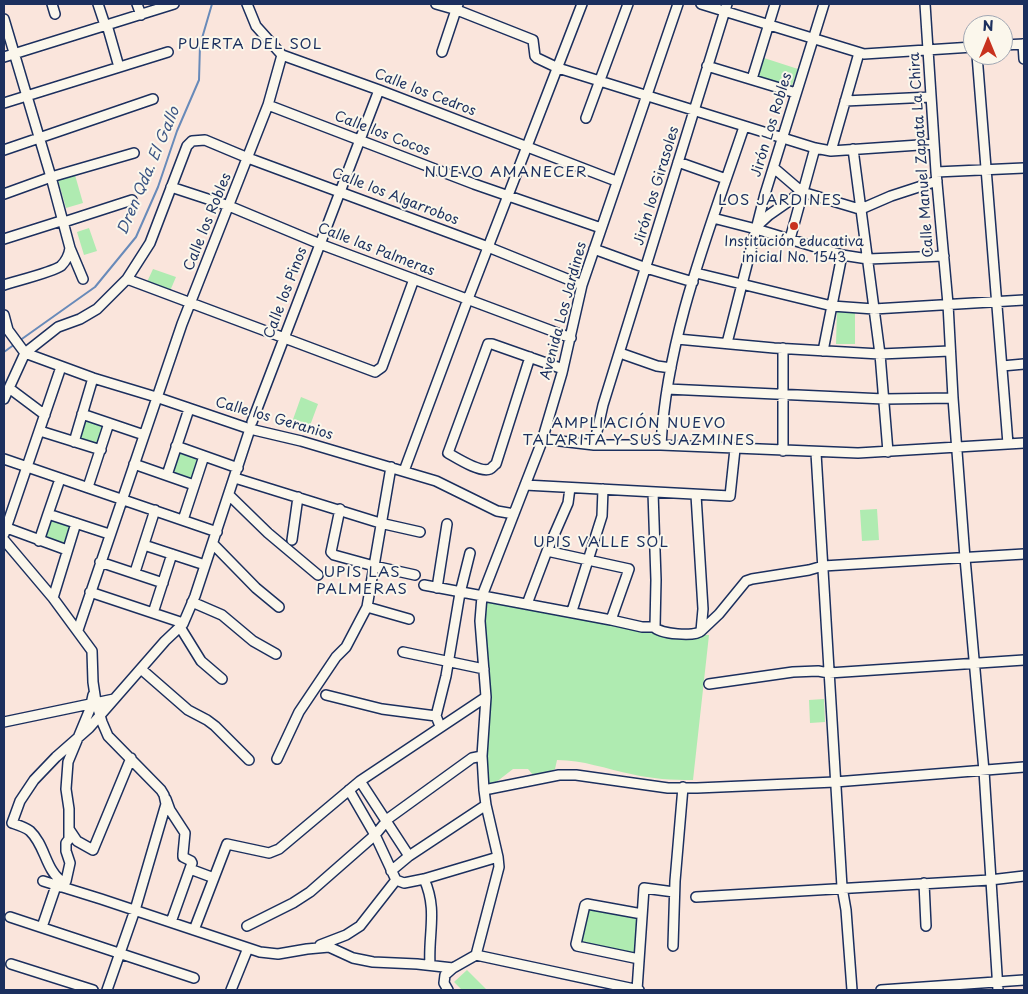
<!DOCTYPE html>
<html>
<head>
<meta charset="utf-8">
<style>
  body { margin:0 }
  #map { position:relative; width:1028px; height:994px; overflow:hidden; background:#fae5dc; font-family:"Playpen Sans",sans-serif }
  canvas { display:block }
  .frame { position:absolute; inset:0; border:5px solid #1b2f5e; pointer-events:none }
  .north { position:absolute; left:963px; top:15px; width:50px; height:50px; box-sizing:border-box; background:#fbf7ec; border:1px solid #a1a7b3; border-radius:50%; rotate:0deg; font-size:14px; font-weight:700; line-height:20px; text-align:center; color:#1b2f5e }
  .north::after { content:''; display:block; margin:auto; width:18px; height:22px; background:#c8321e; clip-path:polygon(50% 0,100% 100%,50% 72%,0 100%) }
</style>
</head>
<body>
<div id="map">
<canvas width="1028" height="994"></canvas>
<div class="frame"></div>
<div class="north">N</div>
</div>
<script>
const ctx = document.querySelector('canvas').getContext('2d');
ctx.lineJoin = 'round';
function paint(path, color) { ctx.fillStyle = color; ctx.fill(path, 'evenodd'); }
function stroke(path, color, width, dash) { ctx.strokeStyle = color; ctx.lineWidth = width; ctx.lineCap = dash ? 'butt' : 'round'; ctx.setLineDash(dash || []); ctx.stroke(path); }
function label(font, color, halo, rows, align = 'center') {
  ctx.font = font + ' "Playpen Sans",sans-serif'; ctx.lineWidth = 4; ctx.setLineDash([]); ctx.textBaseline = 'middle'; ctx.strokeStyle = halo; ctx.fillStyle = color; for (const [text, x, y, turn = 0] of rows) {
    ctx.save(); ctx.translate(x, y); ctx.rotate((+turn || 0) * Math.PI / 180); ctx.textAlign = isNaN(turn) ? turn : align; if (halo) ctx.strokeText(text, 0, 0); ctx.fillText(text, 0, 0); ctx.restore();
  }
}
const green = new Path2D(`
  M764,58L798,69L791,88L758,77Z
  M75,175L83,203L66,208L58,180Z
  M89,228L97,251L84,255L77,232Z
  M153,269L176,277L170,291L147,282Z
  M837,310H855V344H836Z
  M301,397L318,404L308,431L291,425Z
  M84,416L107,424L99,447L77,439Z
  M177,450L200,457L193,480L170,472Z
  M877,509L879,540L862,541L860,510Z
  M50,518L73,525L66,548L43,541Z
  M486,599L657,634L709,635L693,780C672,780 652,779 631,774C606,769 583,760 557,760L555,769L544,774L533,775L528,769H513L495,783H487V749L490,687L484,632L483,616Z
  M824,699L825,722L810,723L809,700Z
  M589,907L638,917L635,954L580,943Z
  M467,970L487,990H462L454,982Z`);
const stream = new Path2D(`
  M19,341L95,287L136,237L158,187L177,131L199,80L200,45L212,4
  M4,352L15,344`);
const minor = new Path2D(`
  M52,4L55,14
  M98,4L105,25
  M137,4L141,15
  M247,4L256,26L282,55L379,90L616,181
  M436,4L457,10L533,40L535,56L537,58L558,68L815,148L831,151L934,144
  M701,4L864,54L973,47
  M925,4L936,172L948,304L953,398L965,558L984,771L998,990
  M4,19L51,177L70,248L83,279
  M107,25L119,67
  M1023,44L1024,59
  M1003,45L1024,44
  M442,52L458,4
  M977,55L1008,444
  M4,57L174,4
  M707,66L796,93
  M752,79L775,4
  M845,101L931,97
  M4,103L168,52
  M268,105L474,184L601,228
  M586,118L628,4
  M853,149L880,354L888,452
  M4,150L153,99
  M831,151L859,53
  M678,162L726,179
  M774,168L802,192L856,208L861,209L891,196L937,181
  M936,172L1024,168
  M171,187L229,206L320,244L571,338
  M4,194L51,177L134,153
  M713,218L756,229L842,255L868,259L944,256
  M64,222L132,200
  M757,226L769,215L802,192
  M4,239L64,220
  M790,239L815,148
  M594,249L646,268L693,282
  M696,273L832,306L874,309L1024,300
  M127,279L375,372L382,367L414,279
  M4,285C16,281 53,272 61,266C66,261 69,255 70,248
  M4,315L8,330L25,353
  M677,339L774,348L880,354L950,351
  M727,343L765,194L824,4
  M783,348V451
  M823,351L842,255
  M25,353L93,378L156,397L250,429L301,441L436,481L497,511L514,514
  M620,353L657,366L671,368
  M530,357L496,464C494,465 492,468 490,469C480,473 457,458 448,453L488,344H492L563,369
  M1002,366L1024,364
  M9,388L45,415
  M667,389L884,399L953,398
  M4,399L25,353L58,327L80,319L97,309L127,279L150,243L187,146L192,141L205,140L248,158L488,247L582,285
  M82,414L144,435
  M252,422L379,90
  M40,431L101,450
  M543,439L594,445H661L858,453L1024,443
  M74,442L93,378
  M594,445L603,405L727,4
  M661,445C667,335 709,231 744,127
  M176,446L238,468
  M816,453L842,887L846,910L852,990
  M4,459L217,532
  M134,464L194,485
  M404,471L468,299L582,4
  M167,475L189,409
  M235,478L380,523L420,532
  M60,479L48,514L109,534
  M525,485L730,496L735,449
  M88,487L109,423
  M229,495L268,533L318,575
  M340,509L331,552L334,555L374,566L415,575
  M183,520L204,456
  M7,528L67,550
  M4,534L61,367
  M4,540L53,598L92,651L93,682L96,702L102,722L108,736L161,790L164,795L166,804L135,910L107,990
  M292,540L298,497
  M39,541L48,514
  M213,544L256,588L279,607
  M144,545L205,565
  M100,562L163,583
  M135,572L155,510
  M424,585L611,620L629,569L547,551
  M437,588L447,524
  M90,592L183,623
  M53,598L76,523
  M192,602L222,615L253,641L276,654
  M527,604L547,551L568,503L570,488
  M367,607L409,619
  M572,611L602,516L603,489
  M153,613L172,554
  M611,620L642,627H655L656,580L653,492
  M180,627L201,661L222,679
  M654,627C660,634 695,637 701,631L703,609L696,495
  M78,630L182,324L268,105L282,55
  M701,631L719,614L746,581L752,579L809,570L823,566L1024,554
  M403,652L484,669
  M141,669L188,710L207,720L215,726L249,760
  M709,684L793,672L818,671L829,673L1024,660
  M326,695L382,709L436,716
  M4,722L114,699
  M440,726L436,716L446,676L460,593L470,553
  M277,759L299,712L336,657L346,647L367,607L391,467
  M360,781L409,856
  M349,790L375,835L396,880L404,883L424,879L498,857
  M484,790L559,775H576L668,788H697L835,782L1024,767
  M166,799L170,810L185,833L183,854V857L191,861L192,863L171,922
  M69,829L77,841L93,850L131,758
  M190,869L214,878
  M391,871L409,856L486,805
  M424,879C438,910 428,933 430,965
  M43,881L101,899L260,952L278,954L307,949L329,947L353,958L373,962L417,964L453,968
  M64,883C45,871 46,846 30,831C25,827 18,825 12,823L20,801L34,780L56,757L89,728L165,641L183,624L195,596L250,429
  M924,883L926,926
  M61,887L66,881L70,863L66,851V843L69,839V809L66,789L68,762L90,709L93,695
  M696,897L990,880L1024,876
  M10,917L194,978
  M247,926L293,903L310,892L375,835L389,818L472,758L482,756
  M42,927L56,886
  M194,930L227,844L269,853L279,849L360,781L486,697
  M320,945L346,935L360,926L396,880
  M673,946L675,881L683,787
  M476,955L499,867L498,857L486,805L484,790L482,756L486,697L480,621L482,596L541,444L562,373L582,285L678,4
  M639,959L577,946L576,944L585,905L587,904L642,914
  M11,964L93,990
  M231,990L248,948
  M448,990L444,983L445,975L453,968L476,955L639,990
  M637,990L644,888L674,892
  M881,990L1024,980`);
const markers = [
  [794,226,5,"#c8321e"]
];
const streetNames = [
  ["Calle los Cedros",425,93,21],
  ["Jirón Los Robles",772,125,-73],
  ["Calle los Cocos",382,134,21],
  ["Calle Manuel Zapata La Chira",922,155,-94],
  ["Jirón los Girasoles",657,186,-73],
  ["Calle los Algarrobos",395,197,21],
  ["Calle los Robles",208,222,-68],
  ["Calle las Palmeras",376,250,21],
  ["Calle los Pinos",286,293,-69],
  ["Avenida Los Jardines",564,311,-75],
  ["Calle los Geranios",274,419,16]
];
const poiNames = [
  ["Institución educativa",794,242],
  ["inicial No. 1543",794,258]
];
const neighbourhoodNames = [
  ["PUERTA DEL SOL",250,45],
  ["NUEVO AMANECER",506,173],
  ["LOS JARDINES",780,201],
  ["AMPLIACIÓN NUEVO",639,424],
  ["TALARITA Y SUS JAZMINES",639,441],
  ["UPIS VALLE SOL",601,543],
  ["UPIS LAS",362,573],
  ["PALMERAS",362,590]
];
const waterNames = [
  ["Dren Qda. El Gallo",149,171,-67]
];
paint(green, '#afebb1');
stroke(stream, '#688ab9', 2);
stroke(minor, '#1b2f5e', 12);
stroke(minor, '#fbf7ec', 9);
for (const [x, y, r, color] of markers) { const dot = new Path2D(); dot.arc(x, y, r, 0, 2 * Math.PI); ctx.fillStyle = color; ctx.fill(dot); stroke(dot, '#fbf7ec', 2); }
label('14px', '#1b2f5e', '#fbf7ec', streetNames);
label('14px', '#1b2f5e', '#fbf7ec', poiNames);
ctx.letterSpacing = '1px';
label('15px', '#1b2f5e', '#fbf7ec', neighbourhoodNames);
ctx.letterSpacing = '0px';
label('italic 15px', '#3b5584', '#fbf7ec', waterNames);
</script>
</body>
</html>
